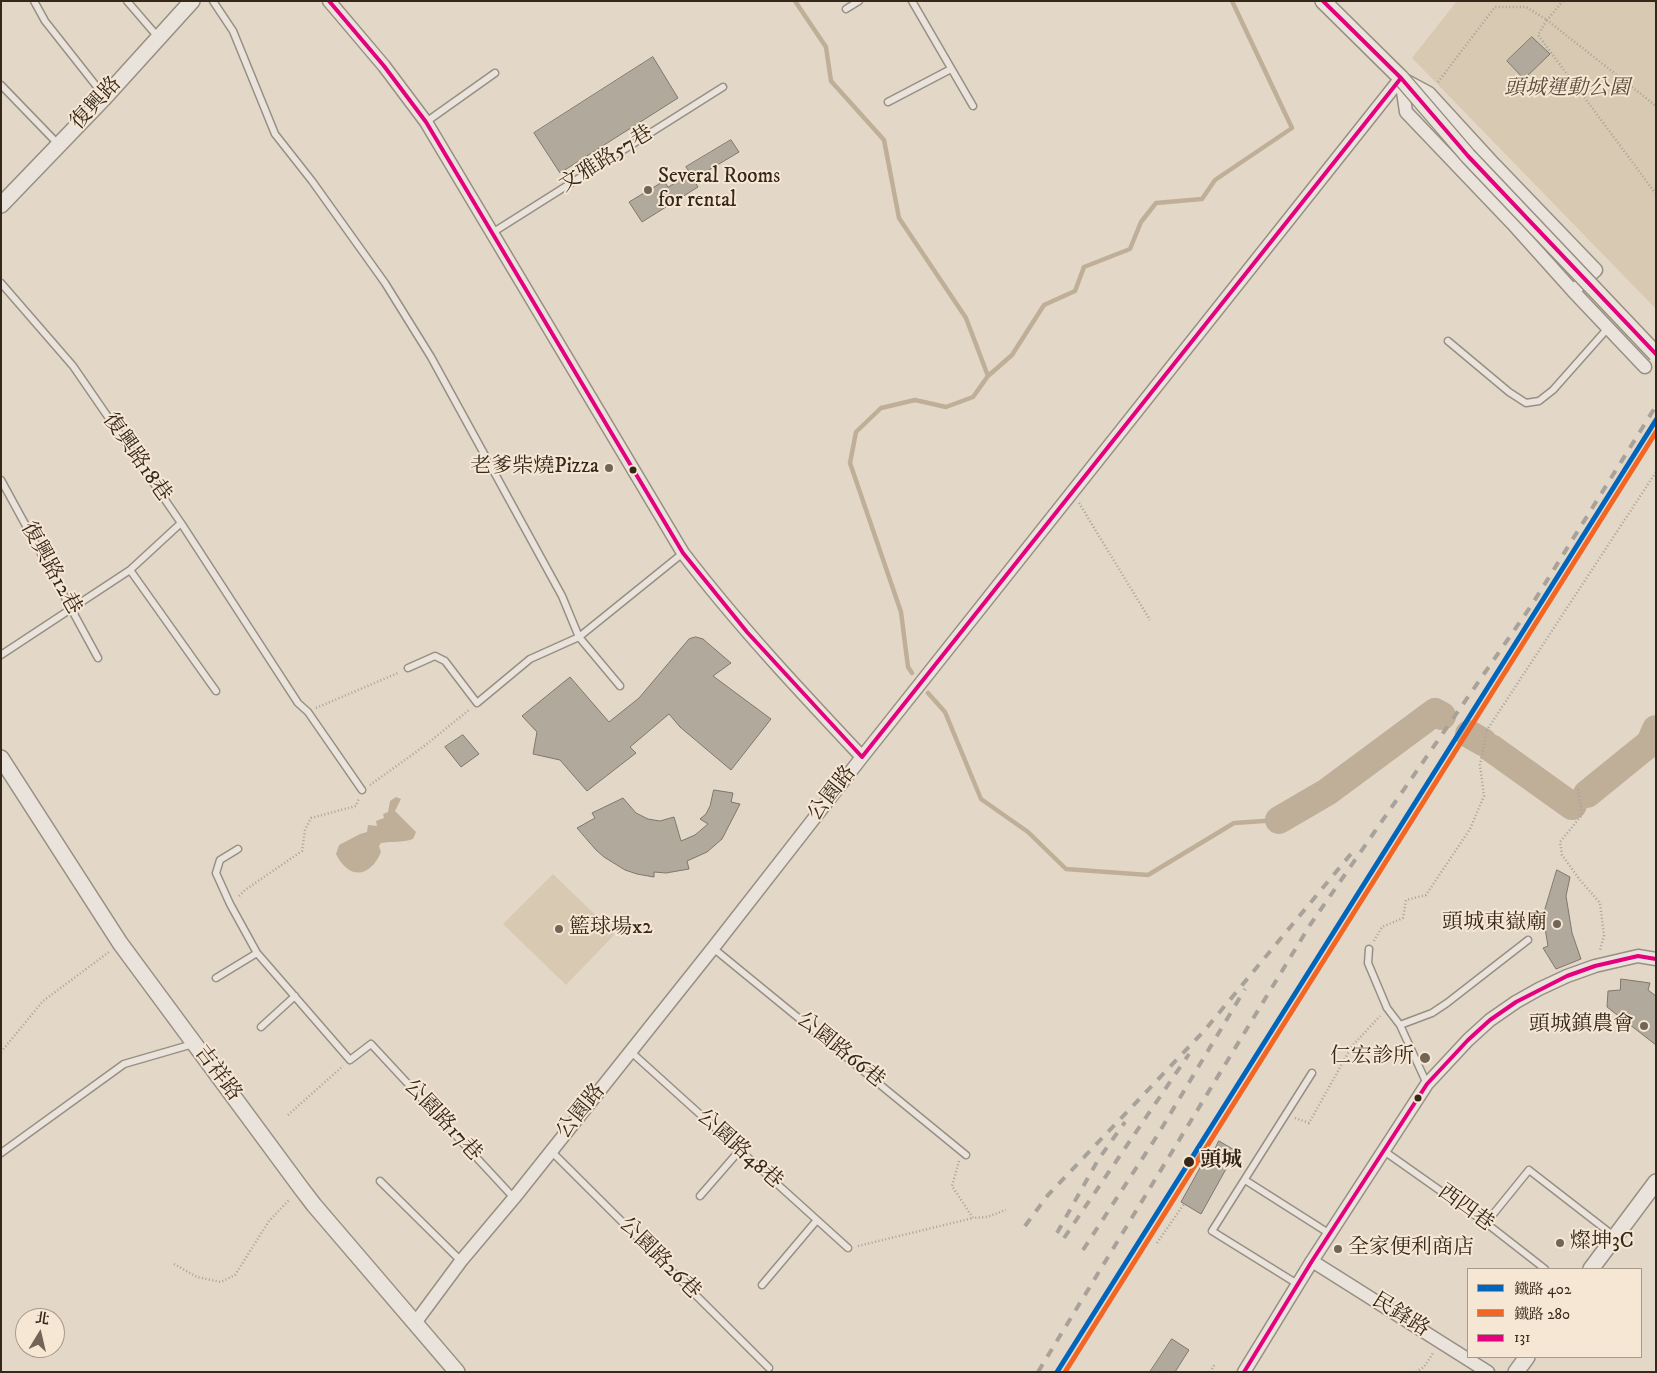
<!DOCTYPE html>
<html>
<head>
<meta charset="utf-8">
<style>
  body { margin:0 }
  #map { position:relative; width:1657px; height:1373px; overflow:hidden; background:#e3d8c7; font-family:"IM FELL DW Pica","Noto Serif TC",serif }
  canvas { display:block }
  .frame { position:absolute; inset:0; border:2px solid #35271a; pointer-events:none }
  .legend { position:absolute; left:1467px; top:1268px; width:175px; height:90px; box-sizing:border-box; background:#f5e7d3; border:1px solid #a89a89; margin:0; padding:6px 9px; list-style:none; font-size:15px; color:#35271a }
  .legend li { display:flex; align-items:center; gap:10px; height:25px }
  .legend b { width:25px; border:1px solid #a89a89 }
  .north { position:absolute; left:15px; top:1308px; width:50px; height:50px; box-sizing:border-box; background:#f5e7d3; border:1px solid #a89a89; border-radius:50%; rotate:9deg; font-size:14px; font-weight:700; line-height:20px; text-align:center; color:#35271a }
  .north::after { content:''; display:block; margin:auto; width:18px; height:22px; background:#726557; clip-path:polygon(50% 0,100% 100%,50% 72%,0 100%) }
</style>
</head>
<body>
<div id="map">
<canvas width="1657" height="1373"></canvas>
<div class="frame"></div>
<ul class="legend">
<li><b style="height:6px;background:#0065bd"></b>鐵路 402</li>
<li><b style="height:6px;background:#f26522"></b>鐵路 280</li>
<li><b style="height:6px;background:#e5007d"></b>131</li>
</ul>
<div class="north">北</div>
</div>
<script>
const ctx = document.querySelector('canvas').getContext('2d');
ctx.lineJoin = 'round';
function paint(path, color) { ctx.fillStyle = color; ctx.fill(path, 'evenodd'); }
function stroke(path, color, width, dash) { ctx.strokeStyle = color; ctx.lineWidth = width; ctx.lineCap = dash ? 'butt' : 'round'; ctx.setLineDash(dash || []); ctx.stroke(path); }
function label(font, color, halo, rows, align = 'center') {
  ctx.font = font + ' "IM FELL DW Pica","Noto Serif TC",serif'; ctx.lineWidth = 4; ctx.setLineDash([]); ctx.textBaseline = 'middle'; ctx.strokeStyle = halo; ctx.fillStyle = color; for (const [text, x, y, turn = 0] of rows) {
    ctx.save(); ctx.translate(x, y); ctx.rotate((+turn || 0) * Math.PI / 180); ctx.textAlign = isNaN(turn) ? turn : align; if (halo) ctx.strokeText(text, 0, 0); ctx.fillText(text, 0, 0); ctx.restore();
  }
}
const green = new Path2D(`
  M1457,1H1656V309L1412,58Z
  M553,874L615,934L566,985L503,924Z`);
const water = new Path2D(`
  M396,797L401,799L395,811L416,832L413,839C402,843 392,841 381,843L379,846L381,852C370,878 349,880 336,854L339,845L360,834L367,832L368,825L377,826L376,821L384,818L383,814L388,812L390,801Z`);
const stream = new Path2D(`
  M795,1L826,47L831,81L884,140L899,218L966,318L988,376L973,397L946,407L915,400L881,408L856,432L850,463L901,612L908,667L912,673
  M988,376L1012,355L1044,305L1075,291L1084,267L1130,249L1141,222L1156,203L1202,199L1215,180L1292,128L1232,1
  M928,693L945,712L981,799L1028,832L1066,869L1148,875L1234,823L1279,820`);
const river = new Path2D(`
  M1469,734L1483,742
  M1491,748L1572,806L1573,805
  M1587,794L1650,743L1656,729
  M1279,820L1327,792L1435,712L1442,716`);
const building = new Path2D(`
  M1532,37L1550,54L1524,79L1507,61Z
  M653,57L678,98L560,173L534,133Z
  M731,140L739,152L694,179L686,167Z
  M690,173L698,187L642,222L629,202L664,181L668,187Z
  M696,637L703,639L731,663L713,676L771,719L731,770L680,727L669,714L630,747L636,753L587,791L560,760L533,754L537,732L522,716L570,677L609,722L639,698L689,639Z
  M463,735L479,754L461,767L445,747Z
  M714,790L733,793L731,802L740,804L722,839L707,852L687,861L689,869L666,873L654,872V877L637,874L625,870L604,857L596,850L577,828L595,818L592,813L623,798L636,813L648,819L660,821L674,817L681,841L695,835L708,824L700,819L706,814L710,806Z
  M1557,870L1570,877L1566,896L1572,933L1581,959L1556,969L1543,948L1548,946L1543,916Z
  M1621,979L1650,983L1648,990L1656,996V1045L1607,1007L1608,991L1620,990Z
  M1219,1141L1236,1151L1201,1214L1181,1202L1201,1166L1189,1160L1197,1146L1212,1154Z
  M1172,1339L1189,1350L1175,1372H1150Z`);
const path = new Path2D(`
  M1563,1L1547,20L1656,106
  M1438,82L1495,7H1526L1547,20L1538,35L1656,194
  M1079,503L1150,620
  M316,708L398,673
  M370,785L423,747L469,710
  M1578,789L1582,815L1560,842L1562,855L1580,880L1600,903L1604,936L1600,950
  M239,896L245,890L302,851L305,830L311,818L356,806L359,798
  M1374,941L1382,927L1403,918L1406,900L1426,895L1470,829L1484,796L1480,765L1487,730L1656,472
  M1,1052L43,1001L109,952
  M288,1115L343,1066
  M1295,1118L1309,1123L1352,1046L1380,1016
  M959,1161L952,1186L973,1218L987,1217L1006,1210
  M1157,1243L1184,1204
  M858,1246L973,1218
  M174,1264L197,1277L221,1282L235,1275L269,1221L290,1199
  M1210,1372L1215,1364
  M1416,1372L1424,1367L1433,1353`);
const service = new Path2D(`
  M34,1L45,21L105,97
  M127,1L158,37
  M213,1L233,31L275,134L312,181L385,283L431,357L562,596L579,637L683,553
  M912,1L973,106
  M846,9L859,1
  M1,85L59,145
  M888,102L951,69
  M426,122L495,73
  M492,233L723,87
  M1,283L73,366L181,523L298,703L308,712L362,790
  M1448,341L1509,392L1526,403L1539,401L1553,390L1608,328
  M1,480L98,658
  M130,570L181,523
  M1,655L130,570L216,691
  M408,668L435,656L445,661L477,703L530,659L579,637L620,686
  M238,849L220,860L216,873L230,904L257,953L350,1060L371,1044L514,1198
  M713,948L966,1155
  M1369,949L1368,963L1387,1008L1400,1025L1427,1084
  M216,978L257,953
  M1400,1025L1432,1013L1447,1003L1528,940
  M261,1027L295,996
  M630,1051L848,1248
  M551,1151L769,1368
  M1384,1151L1486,1223L1545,1269
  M1,1153L124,1064L193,1044
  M1245,1180L1330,1234
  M380,1181L461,1261
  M700,1196L740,1150
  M1486,1223L1529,1170L1614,1236
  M762,1285L817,1220
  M1299,1285L1212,1231L1312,1073`);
const minor = new Path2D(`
  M329,1L384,66L426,122L683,553C738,625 800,691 862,757
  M1401,78L1429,93L1494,164L1596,270L1573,291L1512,223L1406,112Z
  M1573,291L1645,367
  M1312,1261L1488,1372
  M415,1323L461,1261L514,1198L713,948L862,757L1401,78
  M1244,1372L1312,1261L1427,1084L1468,1040L1490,1020L1516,1002L1539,989L1567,976L1595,966L1638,956L1656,959`);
const tertiary = new Path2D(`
  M1323,1L1401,78
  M1,205L105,97L192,1
  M1,758L120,943L301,1188L314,1205L457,1372
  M1591,1269L1656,1182
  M1516,1372L1527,1357`);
const rail = new Path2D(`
  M1025,1226L1048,1195L1204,1031L1355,849
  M1057,1233L1098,1160L1125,1122
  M1064,1238L1189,1054
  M1083,1250L1157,1136L1245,989
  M1038,1372L1310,925L1531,606L1656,406`);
const tertiaryBridge = new Path2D(`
  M1401,78L1468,156L1656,354`);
const bus1 = new Path2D(`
  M329,1L384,66L426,122L683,553L747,632L862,757
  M1323,1L1401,78L1468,156L1656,354
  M862,757L1401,78
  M1244,1372L1312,1261L1427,1084L1468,1040L1490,1020L1516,1002L1567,976L1595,966L1638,956L1656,959`);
const rail1 = new Path2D(`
  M1057,1372L1656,420`);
const rail2 = new Path2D(`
  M1065,1372L1656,432`);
const markers = [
  [648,190,5,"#726557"],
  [609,468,5,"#726557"],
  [633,470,4.5,"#35271a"],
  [1557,924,5,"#726557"],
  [559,929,5,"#726557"],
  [1644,1026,5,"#726557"],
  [1425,1058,6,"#726557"],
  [1418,1098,4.5,"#35271a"],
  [1189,1162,6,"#35271a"],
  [1560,1243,5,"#726557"],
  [1338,1249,5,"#726557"]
];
const parkNames = [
  ["頭城運動公園",1567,90]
];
const streetNames = [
  ["復興路",97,104,-47],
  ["文雅路57巷",607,160,-32],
  ["復興路18巷",136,458,55],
  ["復興路12巷",50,569,61],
  ["公園路",833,794,-52],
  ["公園路66巷",840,1051,39],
  ["吉祥路",217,1074,53],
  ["公園路",582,1112,-51],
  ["公園路17巷",442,1121,47],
  ["公園路48巷",739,1150,42],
  ["西四巷",1465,1209,36],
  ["公園路26巷",659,1259,45],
  ["民鋒路",1400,1316,32]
];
const poiNames = [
  ["Several Rooms",658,178],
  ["for rental",658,202],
  ["老爹柴燒Pizza",599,468,"right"],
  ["頭城東嶽廟",1547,924,"right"],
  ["籃球場x2",569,929],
  ["頭城鎮農會",1634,1026,"right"],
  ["仁宏診所",1414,1058,"right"],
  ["燦坤3C",1570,1243],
  ["全家便利商店",1348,1249]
];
const stopNames = [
  ["頭城",1200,1162]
];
paint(green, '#d8c9b2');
paint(water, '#bfaf98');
stroke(stream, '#bfaf98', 4.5);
stroke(river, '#bfaf98', 28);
paint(building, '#b2a99d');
stroke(building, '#7e776d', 1);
stroke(service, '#978f84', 9);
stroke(minor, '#978f84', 15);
stroke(tertiary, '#978f84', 18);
stroke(path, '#a8a29b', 2.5, [1, 2.5]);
stroke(service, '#e9e3db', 6);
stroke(minor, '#e9e3db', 12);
stroke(tertiary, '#e9e3db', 15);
stroke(rail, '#a8a29b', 4, [9, 9]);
stroke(tertiaryBridge, '#978f84', 18, []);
stroke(tertiaryBridge, '#e9e3db', 15);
stroke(bus1, '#e5007d', 4);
stroke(rail1, '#0065bd', 5);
stroke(rail2, '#f26522', 5);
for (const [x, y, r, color] of markers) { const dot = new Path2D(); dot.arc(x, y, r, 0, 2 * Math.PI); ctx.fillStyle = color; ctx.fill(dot); stroke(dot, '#f5e7d3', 2); }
label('italic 21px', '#5c4c3c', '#f5e7d3', parkNames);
label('21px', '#35271a', '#f5e7d3', streetNames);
label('21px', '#35271a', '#f5e7d3', poiNames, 'left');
label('bold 21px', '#35271a', '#f5e7d3', stopNames, 'left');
</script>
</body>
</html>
